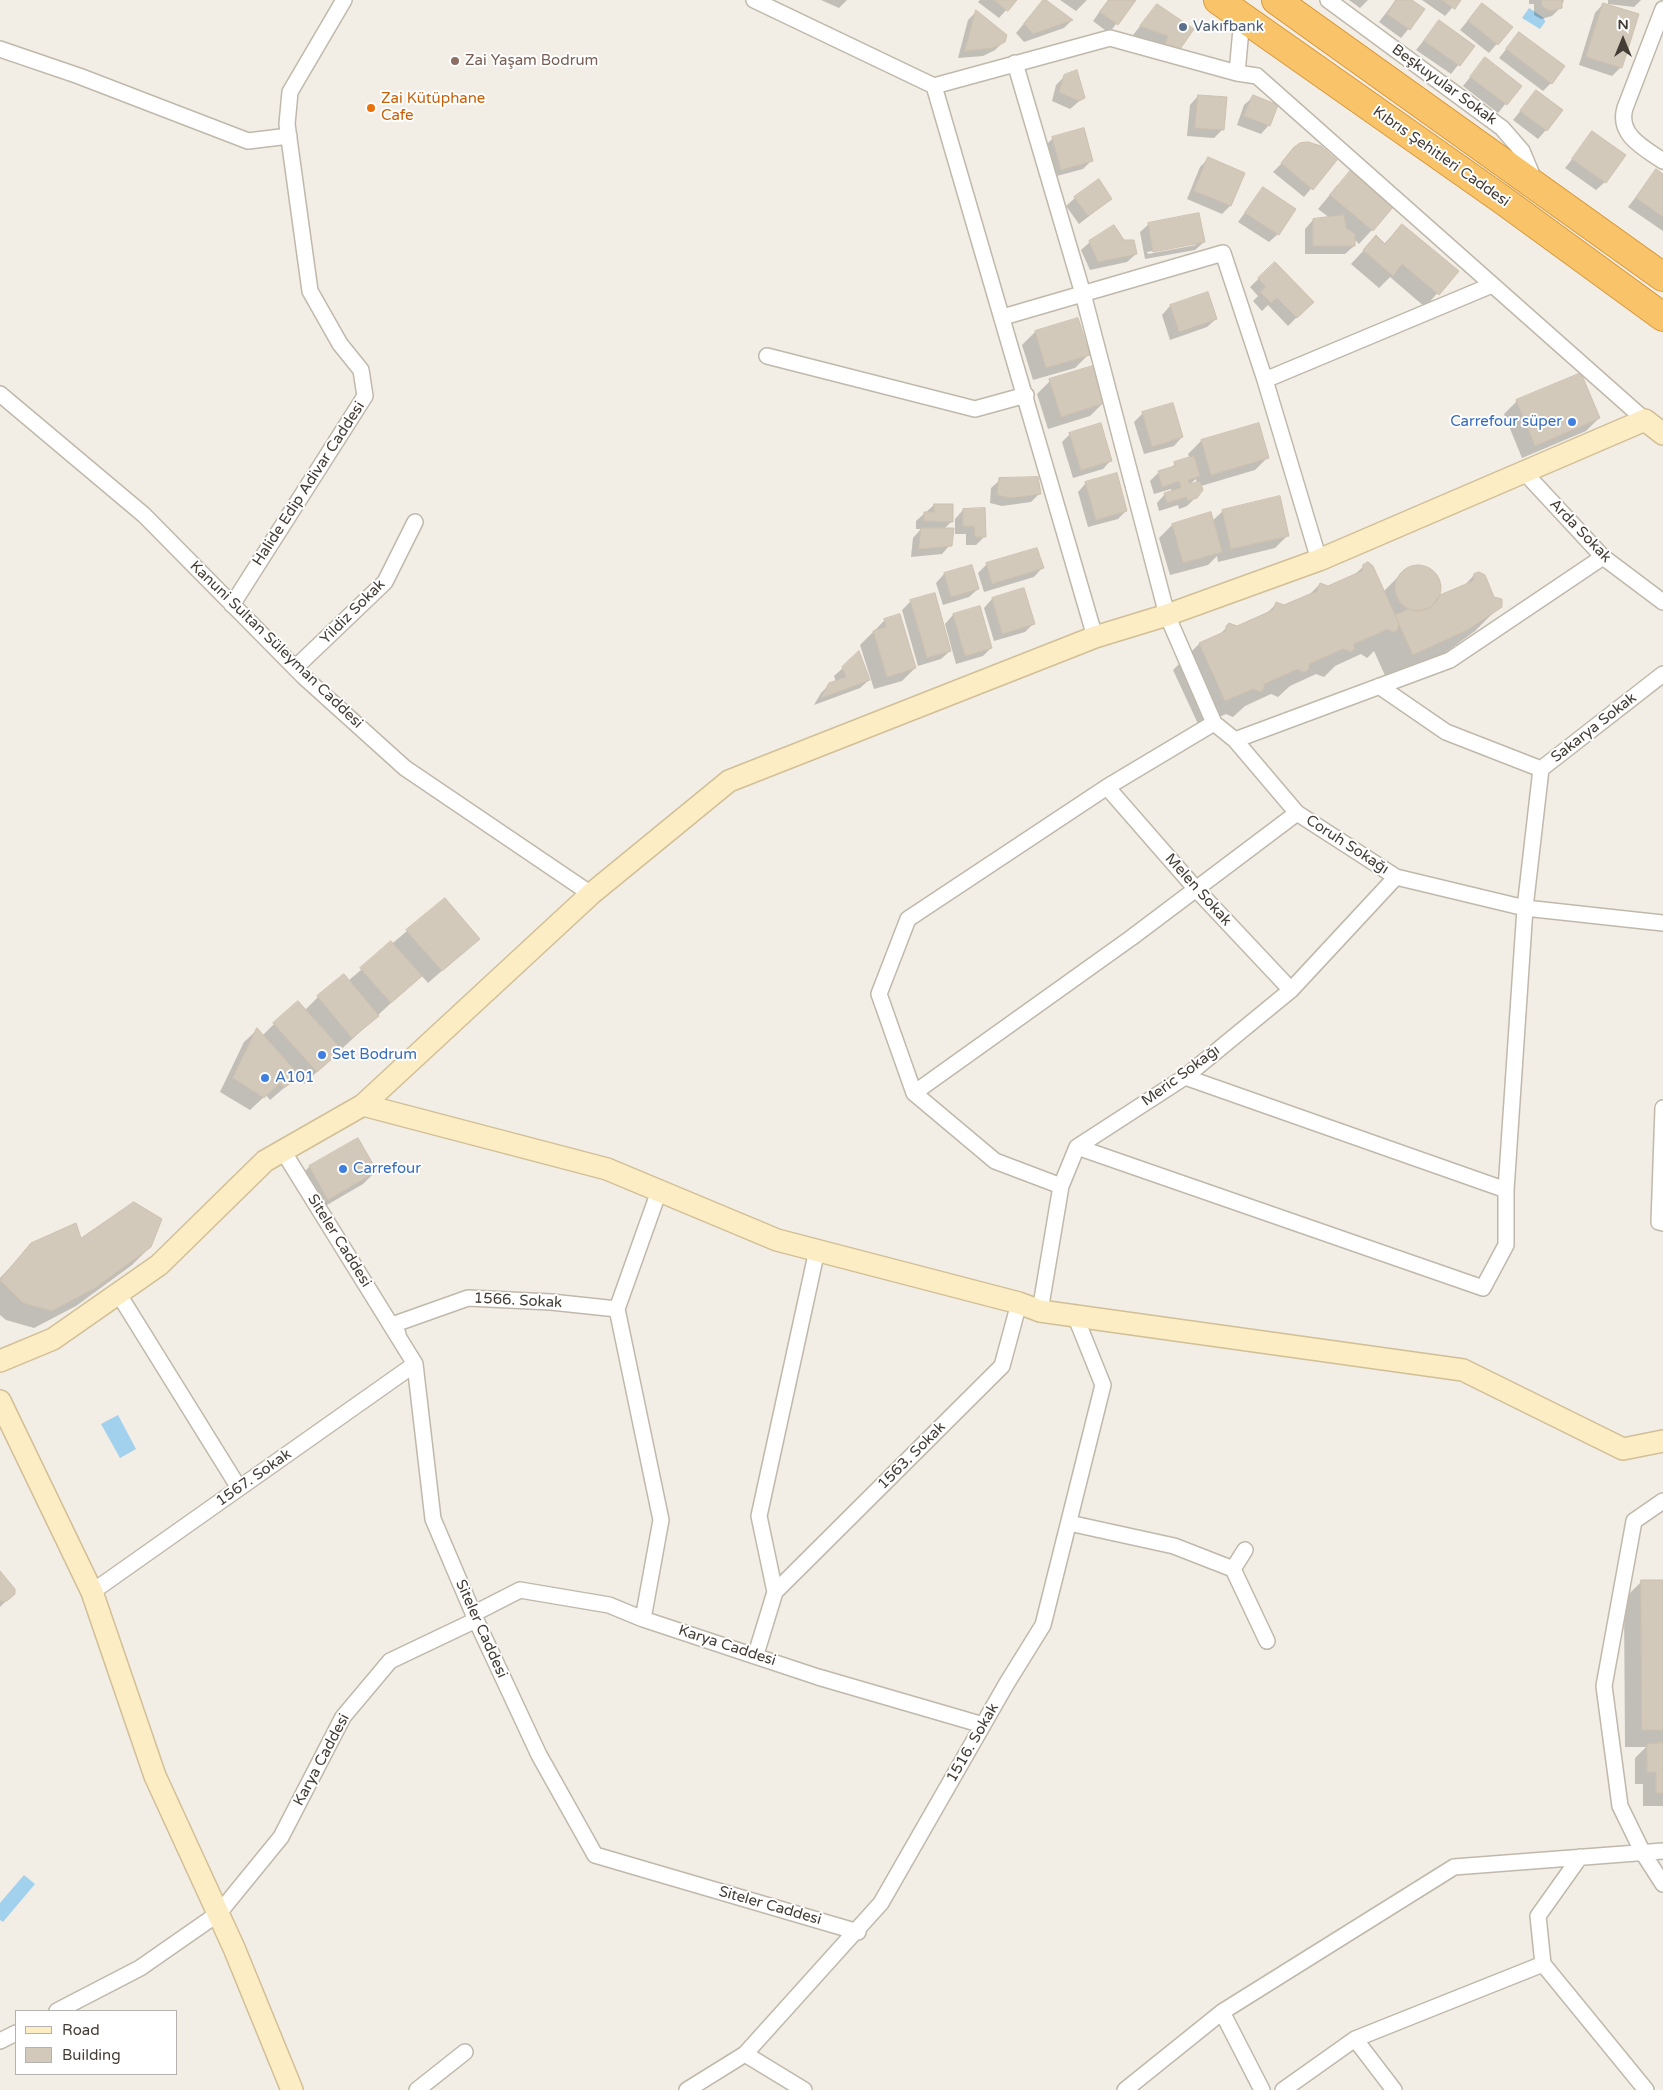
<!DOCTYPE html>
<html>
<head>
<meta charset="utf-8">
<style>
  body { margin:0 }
  #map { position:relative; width:1663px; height:2090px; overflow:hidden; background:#f2ede5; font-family:"Varela Round",sans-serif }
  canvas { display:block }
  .legend { position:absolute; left:15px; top:2010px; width:162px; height:65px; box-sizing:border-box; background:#fff; border:1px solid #b4b1ae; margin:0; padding:6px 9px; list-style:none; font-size:15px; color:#443d35 }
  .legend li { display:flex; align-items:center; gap:10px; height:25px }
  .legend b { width:25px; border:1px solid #b4b1ae }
  .north { position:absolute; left:1598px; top:15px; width:50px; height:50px; -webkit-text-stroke:4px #fff; paint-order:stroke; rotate:0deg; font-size:14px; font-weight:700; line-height:20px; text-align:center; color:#443d35 }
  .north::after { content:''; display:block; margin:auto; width:18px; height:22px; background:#443d35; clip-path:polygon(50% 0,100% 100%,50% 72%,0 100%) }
</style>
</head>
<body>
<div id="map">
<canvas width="1663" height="2090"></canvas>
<ul class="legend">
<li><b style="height:6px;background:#fdedc4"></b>Road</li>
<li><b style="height:14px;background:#d3c9bb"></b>Building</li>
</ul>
<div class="north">N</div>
</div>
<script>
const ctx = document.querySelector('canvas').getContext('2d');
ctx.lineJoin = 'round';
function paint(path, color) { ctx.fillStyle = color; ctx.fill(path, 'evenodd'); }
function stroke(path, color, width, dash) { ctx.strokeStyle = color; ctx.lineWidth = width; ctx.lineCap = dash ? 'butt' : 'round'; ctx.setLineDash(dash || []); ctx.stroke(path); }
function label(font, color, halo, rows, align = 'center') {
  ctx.font = font + ' "Varela Round",sans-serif'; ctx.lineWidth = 4; ctx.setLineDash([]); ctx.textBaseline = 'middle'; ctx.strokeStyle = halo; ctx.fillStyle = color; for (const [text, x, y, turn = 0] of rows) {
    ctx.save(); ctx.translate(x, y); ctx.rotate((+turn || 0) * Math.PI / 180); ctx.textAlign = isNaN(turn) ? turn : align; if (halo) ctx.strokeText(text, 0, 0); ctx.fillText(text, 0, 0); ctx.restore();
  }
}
const water = new Path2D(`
  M1529,8L1544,18L1545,22L1540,29L1522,18Z
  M118,1415L136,1449L120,1458L101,1424Z
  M24,1875L35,1884L3,1922L0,1920V1903Z`);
const shadow = new Path2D(`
  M821,0H847L839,8Z
  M980,0H1015L999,18L978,2Z
  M1044,0L1072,20L1064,28L1024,42L1016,33Z
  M1060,0H1087L1076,11Z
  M1108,0H1135L1109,33L1093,21Z
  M1349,0H1368L1360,8Z
  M1396,0H1410L1424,10L1401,38L1379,22Z
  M1422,0H1459L1445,16Z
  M1529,0H1564L1561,7L1552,16L1541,19L1534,15V4H1529Z
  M1608,0H1641L1634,7L1608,4Z
  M1482,4L1511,27L1489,53L1460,30Z
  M1603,4L1621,67L1612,76L1579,65L1595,13Z
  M1157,5L1192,30L1168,60L1161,45L1133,35Z
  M976,12L1004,41L995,50L983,56L958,58L968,20Z
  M1439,22L1473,46L1451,74L1416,50Z
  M1519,33L1551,83L1543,91L1499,58Z
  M1485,59L1520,86L1498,113L1463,86Z
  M1065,76L1084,97L1070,109L1052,101L1056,85Z
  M1536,92L1546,130L1538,139L1513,120Z
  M1198,96L1223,129L1214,138L1187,136L1190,105Z
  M1253,97L1269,125L1261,134L1237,125L1244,105Z
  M1593,133L1605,182L1596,190L1565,168Z
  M1053,138L1091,161L1083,169L1053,177L1045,146Z
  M1301,144H1315L1335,160L1304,197L1273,172Z
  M1209,158L1244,173L1230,206L1222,214L1187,199L1200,167Z
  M1656,171L1663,175V231L1628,207Z
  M1338,185L1393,207L1359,244L1354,239V246L1345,254H1305V229L1313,220L1330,218L1318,209Z
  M1263,188L1278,234L1269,242L1238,222Z
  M1075,198L1111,199L1079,224L1066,206Z
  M1149,224L1204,242L1195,250L1145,259L1140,232ZM1196,242V245L1148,254L1147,252Z
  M1402,225L1457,271L1425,307L1390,277L1379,288L1351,264L1376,237L1384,244Z
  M1124,241L1136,254L1127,262L1090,270L1081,250L1090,242Z
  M1275,263L1312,302L1288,326L1268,305L1262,311L1253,301L1258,296L1250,287Z
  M1208,294L1216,319L1207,327L1170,340L1162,315L1170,306Z
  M1035,332L1088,355L1075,368L1033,380L1022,345Z
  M1050,381L1103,403L1090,416L1048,429L1037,394Z
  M1517,401L1599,418L1586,431L1522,458L1504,414Z
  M1143,413L1182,437L1174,446L1144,454L1134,422Z
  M1070,434L1111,460L1103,469L1073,478L1062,442Z
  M1201,441L1268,457L1255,470L1201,486L1196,497L1187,506L1179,509L1178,505L1159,511L1157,503L1165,494L1172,492L1171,489L1154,494L1150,481L1158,473L1169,469L1175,464L1190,459L1188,454ZM1196,479L1197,483L1189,485Z
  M1000,480L1039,494L1031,502L1002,506L990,503L991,488Z
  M1086,483L1126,511L1118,519L1088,527L1078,492Z
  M934,505L952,521L944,529L950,545L942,554L911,557L913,538L921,529H916V521Z
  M963,510L985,536L976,545H966V534H955V519Z
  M1223,511L1288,535L1275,548L1218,562L1217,556L1208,565L1170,575L1159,538L1172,525L1212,521Z
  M987,564L1042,568L1034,577L984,592L978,573Z
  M1417,566L1428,568L1437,576L1440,587L1439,597L1464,586L1474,575L1501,605L1475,631L1442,655L1387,680L1374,651L1367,658L1361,654L1335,666L1324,677L1316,674L1290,686L1278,697L1271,694L1245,706L1233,717L1226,714L1199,726L1173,670L1199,644L1218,636L1230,624L1237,627L1265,615L1276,604L1284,607L1309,595L1320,584L1328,587L1354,575L1363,567L1383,592L1406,569Z
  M944,574L978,589L969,597L943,605L936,583Z
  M992,599L1033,624L1025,632L994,641L984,608Z
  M911,601L950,651L941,659L918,666L902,610Z
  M979,607L991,648L983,656L956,664L945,624L953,615Z
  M885,620L915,668L902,681L874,689L860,645Z
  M843,668L869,680L860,688L814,705L821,693L830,684L836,682L834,676Z
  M407,931L478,939L428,983L421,975L304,1084L297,1077L270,1100L266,1095L250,1110L220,1092L244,1042L257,1030L262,1036L274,1024L305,1010L318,997L348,981Z
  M357,1139L376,1171L363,1184L315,1212L296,1180L309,1167Z
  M80,1240L150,1247L132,1265L76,1306L34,1328L6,1320L0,1315V1278L32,1244Z
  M0,1573L13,1594L0,1607Z
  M1642,1581H1663V1806H1643V1784H1635V1758L1646,1747H1625L1624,1599Z`);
const building = new Path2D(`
  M994,0H1017L1008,11Z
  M1043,0H1046L1073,20L1033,34L1024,24Z
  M1109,0H1136L1118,25L1100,12Z
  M1396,0H1412L1425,9L1410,30L1387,14Z
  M1442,0H1461L1455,9Z
  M1542,0H1562V8L1550,11L1542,6Z
  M1482,3L1513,27L1498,45L1468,21Z
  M1603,3L1639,14L1622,68L1586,57Z
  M1157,4L1194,29L1178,52L1164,48L1168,36L1140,26Z
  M976,10L1007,35L1005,42L993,48L965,51Z
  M1439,20L1475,46L1460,66L1424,41Z
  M1519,32L1565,66L1552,84L1506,49Z
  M1485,57L1522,86L1507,105L1470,77Z
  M1077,70L1085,98L1079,101L1059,92L1064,75Z
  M1536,90L1563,110L1547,131L1520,111Z
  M1198,95L1227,97L1224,130L1195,128Z
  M1253,95L1278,105L1270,126L1244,116Z
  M1084,128L1093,161L1061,170L1052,137Z
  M1592,131L1626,155L1606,183L1572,159Z
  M1308,142L1321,146L1337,160L1313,190L1281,163L1294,147L1300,143Z
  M1208,157L1245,173L1231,206L1194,191Z
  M1656,169L1663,174V217L1636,198Z
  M1351,170L1394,206L1373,231L1330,195Z
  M1099,179L1112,199L1088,216L1074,197Z
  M1263,187L1296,209L1279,235L1245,213Z
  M1199,213L1205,242L1153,252L1148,223Z
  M1344,215L1346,228L1355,234V246H1313V219Z
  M1402,224L1459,271L1439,295L1402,264L1393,276L1363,250L1376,235L1385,244Z
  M1114,225L1124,240H1134L1137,254L1098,262L1089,241Z
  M1275,262L1314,302L1297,318L1277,298L1271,303L1260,292L1266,287L1258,278Z
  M1208,292L1217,319L1179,332L1170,305Z
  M1078,318L1090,355L1046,368L1035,331Z
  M1093,366L1104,403L1061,417L1049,379Z
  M1581,373L1600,418L1535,446L1516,400Z
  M1173,403L1183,437L1152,447L1142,412Z
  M1101,423L1112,461L1081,470L1069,433Z
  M1259,423L1269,458L1211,475L1201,440Z
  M1194,456L1200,476L1188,480L1190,484L1200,481L1203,490L1197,498L1188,501L1186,497L1167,503L1164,493L1181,488L1179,481L1162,487L1158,471L1175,466L1174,462Z
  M1117,473L1127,511L1096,520L1085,482Z
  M1038,477L1041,494L1011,498L997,495L999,478Z
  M1280,496L1289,536L1231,549L1222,510Z
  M934,504H953V522L924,521V512H934Z
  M985,508L986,537H975L974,526H963V509Z
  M1211,512L1222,552L1183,563L1172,524Z
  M921,528H954L952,546L919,549Z
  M1037,548L1044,568L992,584L986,563Z
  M1368,562L1373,566L1399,624L1397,631L1392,632L1388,629L1354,644V649L1351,652L1343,649L1309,664V668L1306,672H1301L1298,669L1264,684V688L1261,692L1253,689L1225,701L1199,643L1226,631V626L1229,623L1237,626L1273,610L1276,602L1284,605L1317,591L1320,583L1328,586L1362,571L1363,565Z
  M1395 588a23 23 0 1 1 46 0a23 23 0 1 1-46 0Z
  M972,565L979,589L951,597L944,573Z
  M1479,572L1485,575L1494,597L1502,599V607L1469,629L1413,655L1395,615L1409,609L1419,611L1431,607L1440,595L1473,581L1474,574Z
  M1024,588L1035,624L1002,634L992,598Z
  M935,593L951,651L927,658L910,600Z
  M980,606L992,648L965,656L953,614Z
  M900,614L916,668L887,677L873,631L886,627L884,619Z
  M859,651L870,680L821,698L829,683L846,677L842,667Z
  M445,898L480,939L442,971L406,930Z
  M391,941L422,976L391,1003L360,968Z
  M344,974L379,1016L352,1038L317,996Z
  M298,1001L342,1050L317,1072L273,1023Z
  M257,1028L300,1076L284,1088L280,1083L264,1098L233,1078Z
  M358,1138L377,1171L328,1200L309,1166Z
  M134,1202L162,1219L151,1247L95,1288L52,1311L23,1303L0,1280L31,1243L76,1223L81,1238Z
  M0,1571L15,1589V1594L7,1601H0Z
  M1641,1580H1663V1730H1642Z
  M1663,1743V1793H1656V1772H1647V1744Z`);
const street = new Path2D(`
  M754,0L934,86L1110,38L1237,73
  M1328,0L1502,128L1522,151L1535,182
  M1663,9L1625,108C1617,135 1644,148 1663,161
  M1242,18L1237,73L1257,76L1645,420
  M0,49L79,76L248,141L289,136
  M1015,63L1083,294L1167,615L1214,723L1235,740L1297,813L1396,877L1525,908L1663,923
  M934,86L1095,637
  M1003,317L1223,253L1265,380L1319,560
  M767,356L975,409L1026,395
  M1265,380L1492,285
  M0,394L144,515L304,677L405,768L591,894
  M1525,473L1603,557L1663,602
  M232,605L365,396L361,370L340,344L310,291L287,124L290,92L344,0
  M295,668L385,582L415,522
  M1379,686L1446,732L1541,769
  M1235,740L1450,660L1603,557
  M1107,787L1196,889L1291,990
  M1185,1077L1506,1190
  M914,1093L1131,938L1297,813
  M1663,1108L1659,1222L1663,1223
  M1077,1147L1483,1288L1506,1245V1190L1525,908L1541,769L1663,674
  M283,1151L415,1364L433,1519L476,1620L539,1755L595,1855L858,1932
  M1061,1186L995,1161L914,1093L879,994L908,919L1107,787L1214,723
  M118,1293L239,1488
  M1040,1311L1061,1186L1077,1147L1185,1077L1291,990L1396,877
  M398,1334L392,1325L468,1298L551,1302L617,1309
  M1663,1501L1634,1521L1604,1686L1620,1806L1643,1853L1663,1884
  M1069,1523L1174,1546L1233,1569L1267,1641
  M1233,1569L1245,1550
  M92,1592L415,1364
  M775,1592L1002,1366L1019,1303
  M473,1614L520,1590L609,1605L643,1619L818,1677L983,1725
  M643,1619L661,1520L617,1309L659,1191
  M756,1654L775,1592L759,1516L817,1250
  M1543,1964L1646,2090
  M57,2011L140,1968L219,1913L281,1837L343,1717L390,1661L476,1620
  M1222,2012L1262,2090
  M1355,2039L1394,2090
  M0,2041L16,2033
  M745,2054L804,2090
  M417,2090L465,2052
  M687,2090L745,2054L881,1903L1007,1683L1043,1625L1103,1385L1076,1318
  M1125,2090L1222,2012L1454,1867L1663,1851
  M1283,2090L1355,2039L1543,1964L1538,1916L1580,1857`);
const secondary = new Path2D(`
  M363,1105L607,1169L777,1240L1019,1303L1040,1311L1463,1370L1623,1449L1663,1441
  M0,1361L53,1339L159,1265L265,1161L363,1105L591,894L729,781L1095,637L1167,615L1319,560L1645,420L1663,434
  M0,1401L92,1592L155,1776L234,1948L292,2090`);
const highway = new Path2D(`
  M1218,0L1504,201L1663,317
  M1276,0L1663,277`);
const markers = [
  [1183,27,5,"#5c6f8a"],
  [455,61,5,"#8d6e63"],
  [371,108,5,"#e8710a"],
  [1572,422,5,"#3f7fe0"],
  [322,1055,5,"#3f7fe0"],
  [265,1078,5,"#3f7fe0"],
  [343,1169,5,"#3f7fe0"]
];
const serviceNames = [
  ["Vakıfbank",1193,27]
];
const educationNames = [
  ["Zai Yaşam Bodrum",465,61]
];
const streetNames = [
  ["Beşkuyular Sokak",1444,85,36],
  ["Kıbrıs Şehitleri Caddesi",1441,157,35],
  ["Halide Edip Adivar Caddesi",309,484,-57],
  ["Arda Sokak",1580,531,46],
  ["Yildiz Sokak",353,612,-45],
  ["Kanuni Sultan Süleyman Caddesi",276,645,44],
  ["Sakarya Sokak",1594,728,-38],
  ["Coruh Sokağı",1347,845,33],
  ["Melen Sokak",1198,890,48],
  ["Meric Sokağı",1181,1076,-36],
  ["Siteler Caddesi",339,1241,58],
  ["1566. Sokak",518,1301,3],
  ["1563. Sokak",912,1456,-45],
  ["1567. Sokak",254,1478,-35],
  ["Siteler Caddesi",481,1629,66],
  ["Karya Caddesi",727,1646,18],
  ["1516. Sokak",973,1743,-60],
  ["Karya Caddesi",322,1760,-62],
  ["Siteler Caddesi",770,1906,16]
];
const foodNames = [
  ["Zai Kütüphane",381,99],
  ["Cafe",381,116]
];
const shopNames = [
  ["Carrefour süper",1562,422,"right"],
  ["Set Bodrum",332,1055],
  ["A101",275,1078],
  ["Carrefour",353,1169]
];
paint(water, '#a2d1ed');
paint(shadow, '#0003');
paint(building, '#d3c9bb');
stroke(building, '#cdc0ae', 1);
stroke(street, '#c0b8ab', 18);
stroke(secondary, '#d1bf96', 24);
stroke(highway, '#d89839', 30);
stroke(street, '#fff', 15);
stroke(secondary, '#fdedc4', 21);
stroke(highway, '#f9c469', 28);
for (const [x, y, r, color] of markers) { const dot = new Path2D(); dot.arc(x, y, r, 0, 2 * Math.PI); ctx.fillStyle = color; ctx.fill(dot); stroke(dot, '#fff', 2); }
label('15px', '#4e5e75', '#fff', serviceNames, 'left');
label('15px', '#785e54', '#fff', educationNames, 'left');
label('15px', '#443d35', '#fff', streetNames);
label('15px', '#c56008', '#fff', foodNames, 'left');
label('15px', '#366cbe', '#fff', shopNames, 'left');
</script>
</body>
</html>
